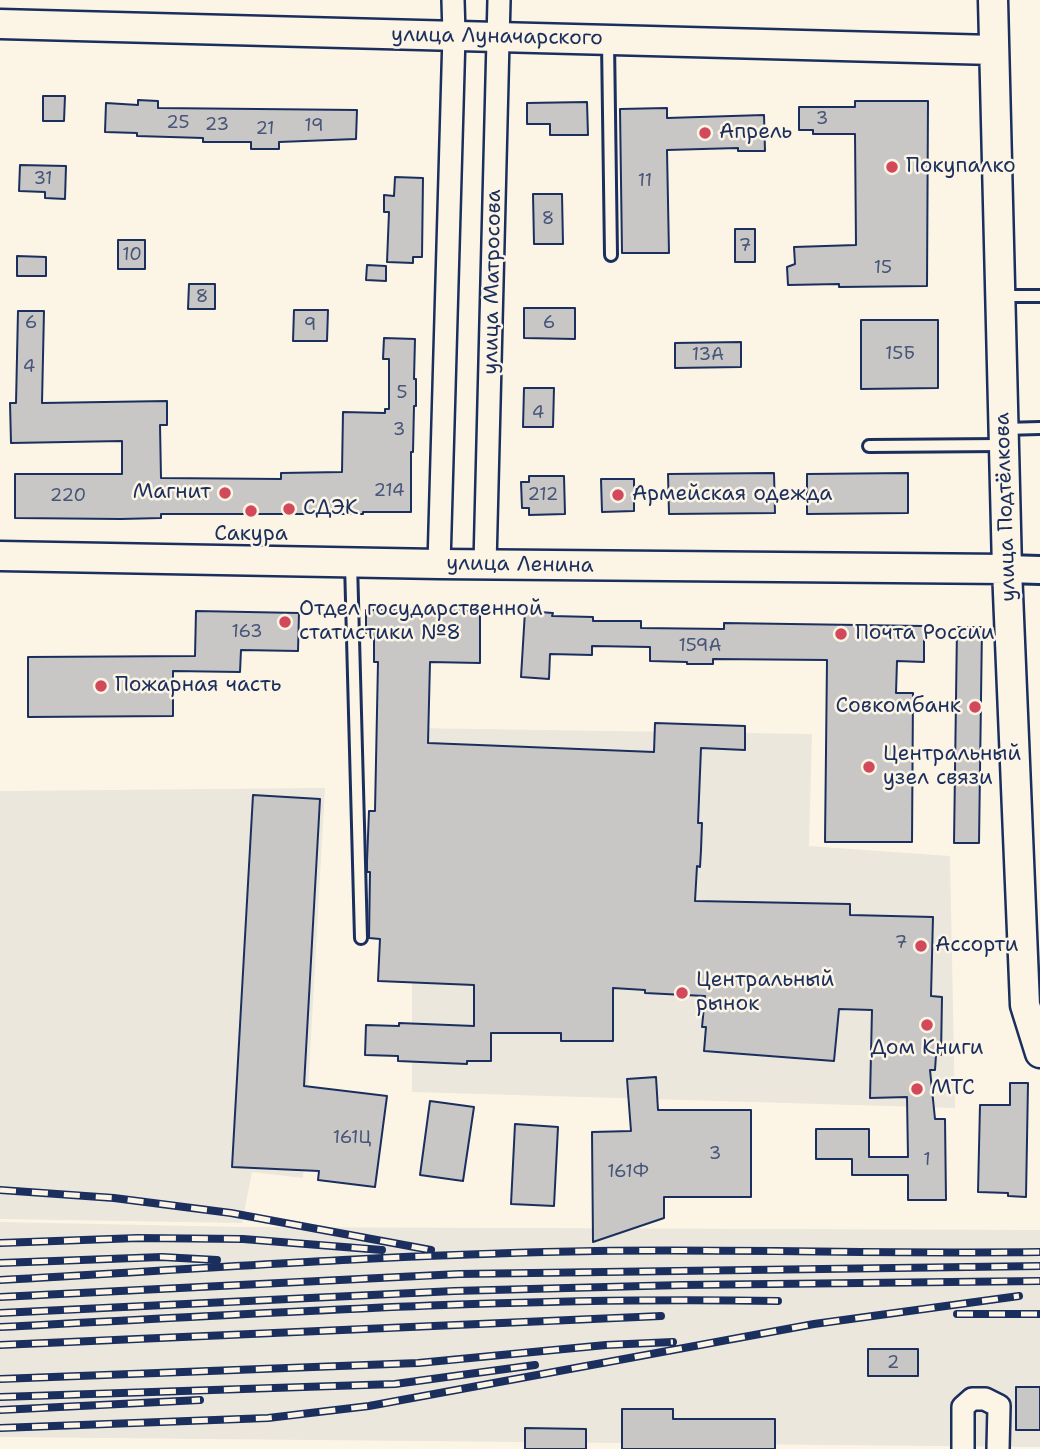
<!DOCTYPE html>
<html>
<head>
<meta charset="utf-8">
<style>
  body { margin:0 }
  canvas { display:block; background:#fcf5e5 }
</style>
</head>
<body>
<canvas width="1040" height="1449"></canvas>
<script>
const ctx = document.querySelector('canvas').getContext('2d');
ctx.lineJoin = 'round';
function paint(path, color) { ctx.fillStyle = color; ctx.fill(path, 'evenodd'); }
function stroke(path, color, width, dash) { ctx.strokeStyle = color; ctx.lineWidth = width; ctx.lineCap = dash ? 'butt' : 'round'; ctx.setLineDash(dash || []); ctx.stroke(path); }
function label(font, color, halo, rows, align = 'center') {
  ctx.font = font + ' "Shantell Sans",sans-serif'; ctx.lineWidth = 5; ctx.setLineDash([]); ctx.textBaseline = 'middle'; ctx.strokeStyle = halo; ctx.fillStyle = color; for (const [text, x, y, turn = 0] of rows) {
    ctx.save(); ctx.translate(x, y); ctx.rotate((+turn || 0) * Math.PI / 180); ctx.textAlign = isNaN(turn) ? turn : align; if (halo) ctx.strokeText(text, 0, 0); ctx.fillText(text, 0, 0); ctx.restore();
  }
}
const built = new Path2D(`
  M412,728L812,734L809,846L950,856L955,1108L412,1092Z
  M325,788L303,1178L252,1172L242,1223L0,1219V791Z
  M0,1222L243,1227L1040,1230V1447L0,1437Z`);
const building = new Path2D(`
  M43,96H65L64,121H43Z
  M138,100L158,101V108L357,110L356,139L279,142V149H251V142H203V138L137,136V133L105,132L106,103L138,105Z
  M855,101H928L927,286L839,287V284L788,285L787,267L795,264L794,247L856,245L855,134H813V130H799V107H855Z
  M587,102L588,135H550V124H527V103Z
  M667,108V118L764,115L765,151H738V148L667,150L669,253H622L620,109Z
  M20,165L66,166L65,199L45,198V192L19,191Z
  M395,177L423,178L422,257H413V263L387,262L389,212H384V195L394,196Z
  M533,194H562L563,244H534Z
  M735,229H755V262H735Z
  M118,240H145V269H118Z
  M17,256L46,257V276H17Z
  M367,265L386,266V281L366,280Z
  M189,284H215V309H188Z
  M524,308H575V339L524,338Z
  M294,310H328L327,341H293Z
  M18,311H44L42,403L167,401V425H160L161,478L281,479V473L342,472L343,412L385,413V409H389V359H383L384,338L415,339L414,379H416V406H414L413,452H411V512H363V514H161V518L121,519L15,518V474H122V441L11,443L10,403H16Z
  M861,320H938V388L861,389Z
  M741,342V367L675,368V343Z
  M524,388H554L553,427H523Z
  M774,473L775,513L669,514L668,474Z
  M908,473V513L807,514V474Z
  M529,476H564L565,514L529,515V508H522L521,482H529Z
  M601,479H634V511L602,512Z
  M366,610L480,611V663L430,662L428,743L654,752L655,723L745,726V750L701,748L698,823H702L701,850L700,867L697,866L695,901L850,904V915L933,917L931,996L942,997L941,1055H936L935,1070H930L935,1119H945L946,1200H908V1175H852V1159H816V1129H869V1157H908L907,1097L870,1098L872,1010L839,1009L834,1061L704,1051L706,1027H702L705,996L645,993V990L613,988V1041H561V1033H491V1061H467V1064L398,1061V1056L365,1055L366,1025L399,1026V1023L474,1026V985L378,981L380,939L369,938L370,872H367V861L369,811H375L378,662H374V633H366Z
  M196,611L299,613L298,651L241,650L240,672L173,671V716L28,717V657L195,656Z
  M525,611L553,613L552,616L593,617V621H641V628L724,629V623L924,626V662L897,661L896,693H913L912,842H825L827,660L713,659V664H687V662L650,661V647L592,646V655L550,654L549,679L521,677Z
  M957,627H982L979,843H954Z
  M253,795L320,799L304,1086L387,1096L375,1187L318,1180L319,1171L232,1167Z
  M656,1077L658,1110H751V1197H664V1218L593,1242L592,1132L631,1131L627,1079Z
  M1010,1083H1028L1026,1197L1008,1196V1193L978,1192L980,1105H1010Z
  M430,1101L474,1107L463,1181L420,1175Z
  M515,1124L558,1127L554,1206L511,1204Z
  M868,1349H918V1376H868Z
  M1016,1387H1040V1430H1016Z
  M622,1409H673V1419H775V1449H622Z
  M525,1428L586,1429V1449H525Z`);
const service = new Path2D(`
  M608,42L611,255
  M1001,296H1040
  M1004,429L1040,428
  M869,446L1001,445
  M351,563L361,938`);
const minor = new Path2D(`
  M439,564L454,35L453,0
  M485,564L499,0
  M963,1449V1407L972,1399H985L999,1406L998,1449`);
const tertiary = new Path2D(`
  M1007,569L1040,570`);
const secondary = new Path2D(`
  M993,0L1007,569L1025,1005L1040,1053
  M0,24L994,50
  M0,556L439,564L1007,569`);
const rail = new Path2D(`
  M0,1190L114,1198L231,1213L431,1250
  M0,1243L138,1238L243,1239L382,1250
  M0,1263L162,1257L217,1260
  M0,1280C199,1269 397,1254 596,1251C744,1249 892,1254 1040,1252
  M0,1297L459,1274L1040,1266
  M0,1313L454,1291L682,1285L1040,1281
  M957,1314H1040
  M0,1327C259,1314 518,1296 778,1301
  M0,1345L661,1316
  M0,1379L418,1363L606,1345L673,1342
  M0,1397L395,1384L535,1365
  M0,1410L200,1400
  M0,1428L268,1418L369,1406L814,1324L1019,1296`);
const markers = [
  [705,133,7,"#d1495b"],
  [892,167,7,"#d1495b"],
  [225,493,7,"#d1495b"],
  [618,495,7,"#d1495b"],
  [289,509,7,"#d1495b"],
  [251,511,7,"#d1495b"],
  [285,622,7,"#d1495b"],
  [841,634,7,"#d1495b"],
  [101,686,7,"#d1495b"],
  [975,707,7,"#d1495b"],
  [869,767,7,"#d1495b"],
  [921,946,7,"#d1495b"],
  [682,993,7,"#d1495b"],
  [927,1025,7,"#d1495b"],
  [917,1089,7,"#d1495b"]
];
const numberNames = [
  ["3",822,119],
  ["25",178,123],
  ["23",217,125],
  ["19",314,126],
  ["21",265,129],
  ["31",43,179],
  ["11",645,181],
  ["8",548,219],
  ["7",745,246],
  ["10",132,255],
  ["15",883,268],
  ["8",202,297],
  ["6",31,323],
  ["6",549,323],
  ["9",310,325],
  ["15Б",900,354],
  ["13А",708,355],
  ["4",29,367],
  ["5",402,393],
  ["4",538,413],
  ["3",399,430],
  ["214",389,491],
  ["212",543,495],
  ["220",68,496],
  ["163",247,632],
  ["159А",700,646],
  ["7",901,943],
  ["161Ц",352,1138],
  ["3",715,1154],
  ["1",927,1160],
  ["161Ф",628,1172],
  ["2",893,1363]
];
const streetNames = [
  ["улица Луначарского",497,37,1],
  ["улица Матросова",493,282,-89],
  ["улица Подтёлкова",1006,507,-92],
  ["улица Ленина",520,565,1]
];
const poiNames = [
  ["Апрель",719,133],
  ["Покупалко",906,167],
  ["Магнит",211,493,"right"],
  ["Армейская одежда",632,495],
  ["СДЭК",303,509],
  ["Сакура",251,535,"center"],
  ["Отдел государственной",299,610],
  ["статистики №8",299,634],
  ["Почта России",855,634],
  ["Пожарная часть",115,686],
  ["Совкомбанк",961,707,"right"],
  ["Центральный",883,755],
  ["узел связи",883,779],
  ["Ассорти",935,946],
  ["Центральный",696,981],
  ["рынок",696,1005],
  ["Дом Книги",927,1049,"center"],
  ["МТС",931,1089]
];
paint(built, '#ece7dc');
paint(building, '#c8c7c6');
stroke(building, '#1b2f5e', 2);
stroke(service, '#1b2f5e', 16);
stroke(minor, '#1b2f5e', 26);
stroke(tertiary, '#1b2f5e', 32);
stroke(secondary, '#1b2f5e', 33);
stroke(service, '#fcf5e5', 10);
stroke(minor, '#fcf5e5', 21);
stroke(tertiary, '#fcf5e5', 26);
stroke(secondary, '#fcf5e5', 28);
stroke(rail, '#1b2f5e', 8);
stroke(rail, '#fcf5e5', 5, [16]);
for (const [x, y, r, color] of markers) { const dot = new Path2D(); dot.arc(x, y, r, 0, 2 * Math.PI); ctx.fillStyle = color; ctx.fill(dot); stroke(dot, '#fcf5e5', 2.5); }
label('18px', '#465578', null, numberNames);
label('21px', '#1b2f5e', '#fcf5e5', streetNames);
label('21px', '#1b2f5e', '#fcf5e5', poiNames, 'left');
</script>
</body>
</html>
